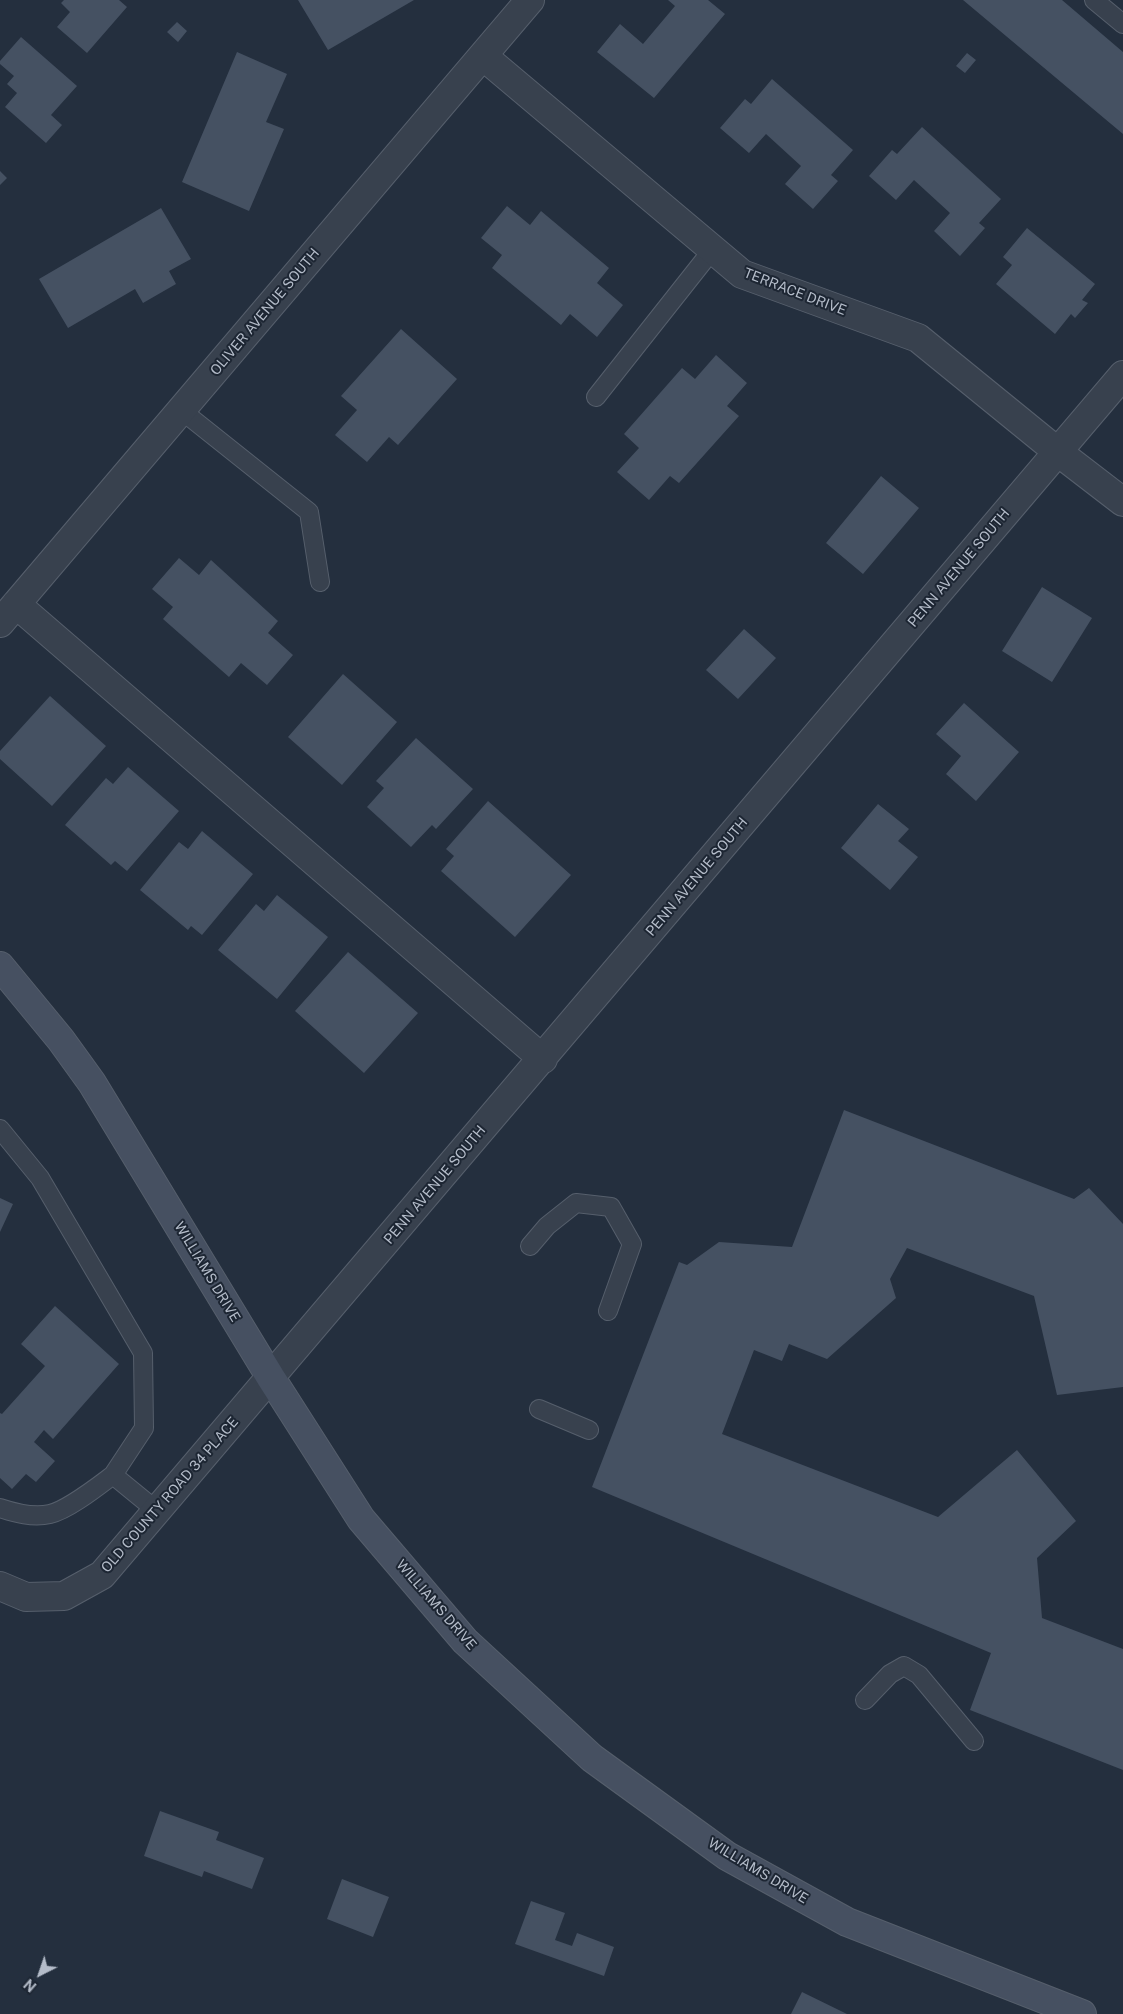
<!DOCTYPE html>
<html>
<head>
<meta charset="utf-8">
<style>
  body { margin:0 }
  #map { position:relative; width:1123px; height:2014px; overflow:hidden; background:#242f3e; font-family:"Public Sans",sans-serif }
  canvas { display:block }
  .north { position:absolute; left:15px; top:1949px; width:50px; height:50px; -webkit-text-stroke:4px #1d2633; paint-order:stroke; rotate:221deg; font-size:14px; font-weight:700; line-height:20px; text-align:center; color:#b4bcc9 }
  .north::after { content:''; display:block; margin:auto; width:18px; height:22px; background:#b4bcc9; clip-path:polygon(50% 0,100% 100%,50% 72%,0 100%) }
</style>
</head>
<body>
<div id="map">
<canvas width="1123" height="2014"></canvas>
<div class="north">N</div>
</div>
<script>
const ctx = document.querySelector('canvas').getContext('2d');
ctx.lineJoin = 'round';
function paint(path, color) { ctx.fillStyle = color; ctx.fill(path, 'evenodd'); }
function stroke(path, color, width, dash) { ctx.strokeStyle = color; ctx.lineWidth = width; ctx.lineCap = dash ? 'butt' : 'round'; ctx.setLineDash(dash || []); ctx.stroke(path); }
function label(font, color, halo, rows, align = 'center') {
  ctx.font = font + ' "Public Sans",sans-serif'; ctx.lineWidth = 4; ctx.setLineDash([]); ctx.textBaseline = 'middle'; ctx.strokeStyle = halo; ctx.fillStyle = color; for (const [text, x, y, turn = 0] of rows) {
    ctx.save(); ctx.translate(x, y); ctx.rotate((+turn || 0) * Math.PI / 180); ctx.textAlign = isNaN(turn) ? turn : align; if (halo) ctx.strokeText(text, 0, 0); ctx.fillText(text, 0, 0); ctx.restore();
  }
}
const building = new Path2D(`
  M64,0H119L127,7L87,53L57,27L70,12L61,3Z
  M298,0H414L328,50Z
  M668,0H708L725,14L654,98L597,52L620,24L643,44L675,6Z
  M963,0H1062L1123,52V134Z
  M177,22L187,31L178,42L167,32Z
  M21,37L77,86L51,115L62,125L46,143L5,107L17,93L7,84L14,76L0,64V61Z
  M237,52L287,74L266,122L284,129L249,211L182,182Z
  M967,53L976,60L965,73L956,66Z
  M772,79L853,150L831,175L838,181L813,209L785,184L801,166L766,134L749,153L720,128L745,99L751,104Z
  M922,127L1001,199L979,223L985,228L960,256L934,231L950,213L914,180L896,200L869,176L892,150L897,154Z
  M0,171L7,178L0,185Z
  M507,206L530,225L541,211L609,268L597,283L623,305L597,337L570,314L561,325L492,268L502,255L481,238Z
  M161,208L191,259L169,271L176,284L143,303L135,289L68,328L39,279Z
  M1027,228L1095,284L1082,300L1088,303L1075,318L1071,314L1055,334L996,284L1012,265L1003,257Z
  M401,329L457,379L398,445L389,437L367,462L335,435L357,410L341,396Z
  M716,355L747,383L727,406L739,416L679,483L670,476L649,500L617,472L639,448L624,434L682,368L695,379Z
  M881,476L919,508L863,574L826,543Z
  M179,558L199,575L211,560L278,621L268,633L293,655L267,685L241,663L229,677L163,619L173,607L152,589Z
  M1042,587L1092,618L1052,682L1002,651Z
  M744,629L776,658L738,699L706,670Z
  M343,674L397,722L342,785L288,737Z
  M50,696L106,746L52,806L0,759V751Z
  M964,703L1019,752L976,801L946,774L961,756L936,734Z
  M416,738L473,789L436,829L432,825L411,847L367,807L384,788L376,781Z
  M128,767L179,811L127,871L115,861L111,865L65,825L106,778L113,784Z
  M488,801L571,875L515,937L441,871L454,856L446,849Z
  M878,804L909,829L898,841L918,857L890,890L841,848Z
  M202,831L253,874L202,935L191,926L188,930L140,890L179,842L188,849Z
  M277,895L328,937L277,999L218,950L256,904L264,911Z
  M348,952L418,1013L364,1073L295,1011Z
  M844,1110L1074,1199L1089,1188L1123,1224V1387L1057,1395L1034,1296L907,1248L890,1279L896,1298L827,1359L789,1344L782,1361L754,1350L722,1434L938,1517L1017,1450L1076,1521L1037,1558L1042,1618L1123,1649V1770L970,1710L991,1653L592,1487L679,1262L687,1265L719,1242L792,1247Z
  M0,1198L13,1204L0,1232Z
  M55,1306L119,1364L53,1439L44,1430L34,1442L55,1461L36,1482L26,1474L12,1489L0,1478V1413L2,1414L45,1366L21,1344Z
  M160,1811L219,1832L216,1840L264,1858L252,1889L204,1871L202,1877L144,1856Z
  M342,1879L389,1897L373,1937L327,1919Z
  M531,1901L565,1913L555,1940L572,1946L577,1933L614,1947L604,1976L515,1944Z
  M802,1992L847,2014H791Z`);
const lane = new Path2D(`
  M1094,0L1123,24
  M596,397L713,249
  M181,410L309,512L320,582
  M0,1129L40,1178L143,1353L144,1428L113,1475L157,1511
  M530,1246L547,1226L576,1203L611,1207L632,1244L608,1311
  M539,1409L589,1430
  M0,1508C15,1513 33,1518 50,1514C68,1510 97,1487 113,1475
  M865,1700L890,1674L904,1666L919,1675L974,1741`);
const street = new Path2D(`
  M483,56L742,274L918,338L1058,452L1123,502
  M16,604L543,1059
  M0,623L530,0
  M0,1586L26,1597L64,1596L102,1575L1123,375`);
const secondary = new Path2D(`
  M0,966L61,1040L92,1083L271,1378L361,1519L465,1641L592,1758L727,1856L847,1922L1082,2014`);
const streetNames = [
  ["TERRACE DRIVE",795,292,21],
  ["OLIVER AVENUE SOUTH",265,312,-50],
  ["PENN AVENUE SOUTH",959,568,-50],
  ["PENN AVENUE SOUTH",697,877,-50],
  ["PENN AVENUE SOUTH",435,1185,-50],
  ["WILLIAMS DRIVE",207,1272,59],
  ["OLD COUNTY ROAD 34 PLACE",170,1495,-49],
  ["WILLIAMS DRIVE",436,1605,49],
  ["WILLIAMS DRIVE",758,1871,31]
];
paint(building, '#455162');
stroke(lane, '#565f6c', 20);
stroke(street, '#565f6c', 30);
stroke(secondary, '#565f6c', 30);
stroke(lane, '#38414e', 18);
stroke(street, '#38414e', 28);
stroke(secondary, '#465061', 28);
label('14px', '#b4bcc9', '#1d2633', streetNames);
</script>
</body>
</html>
